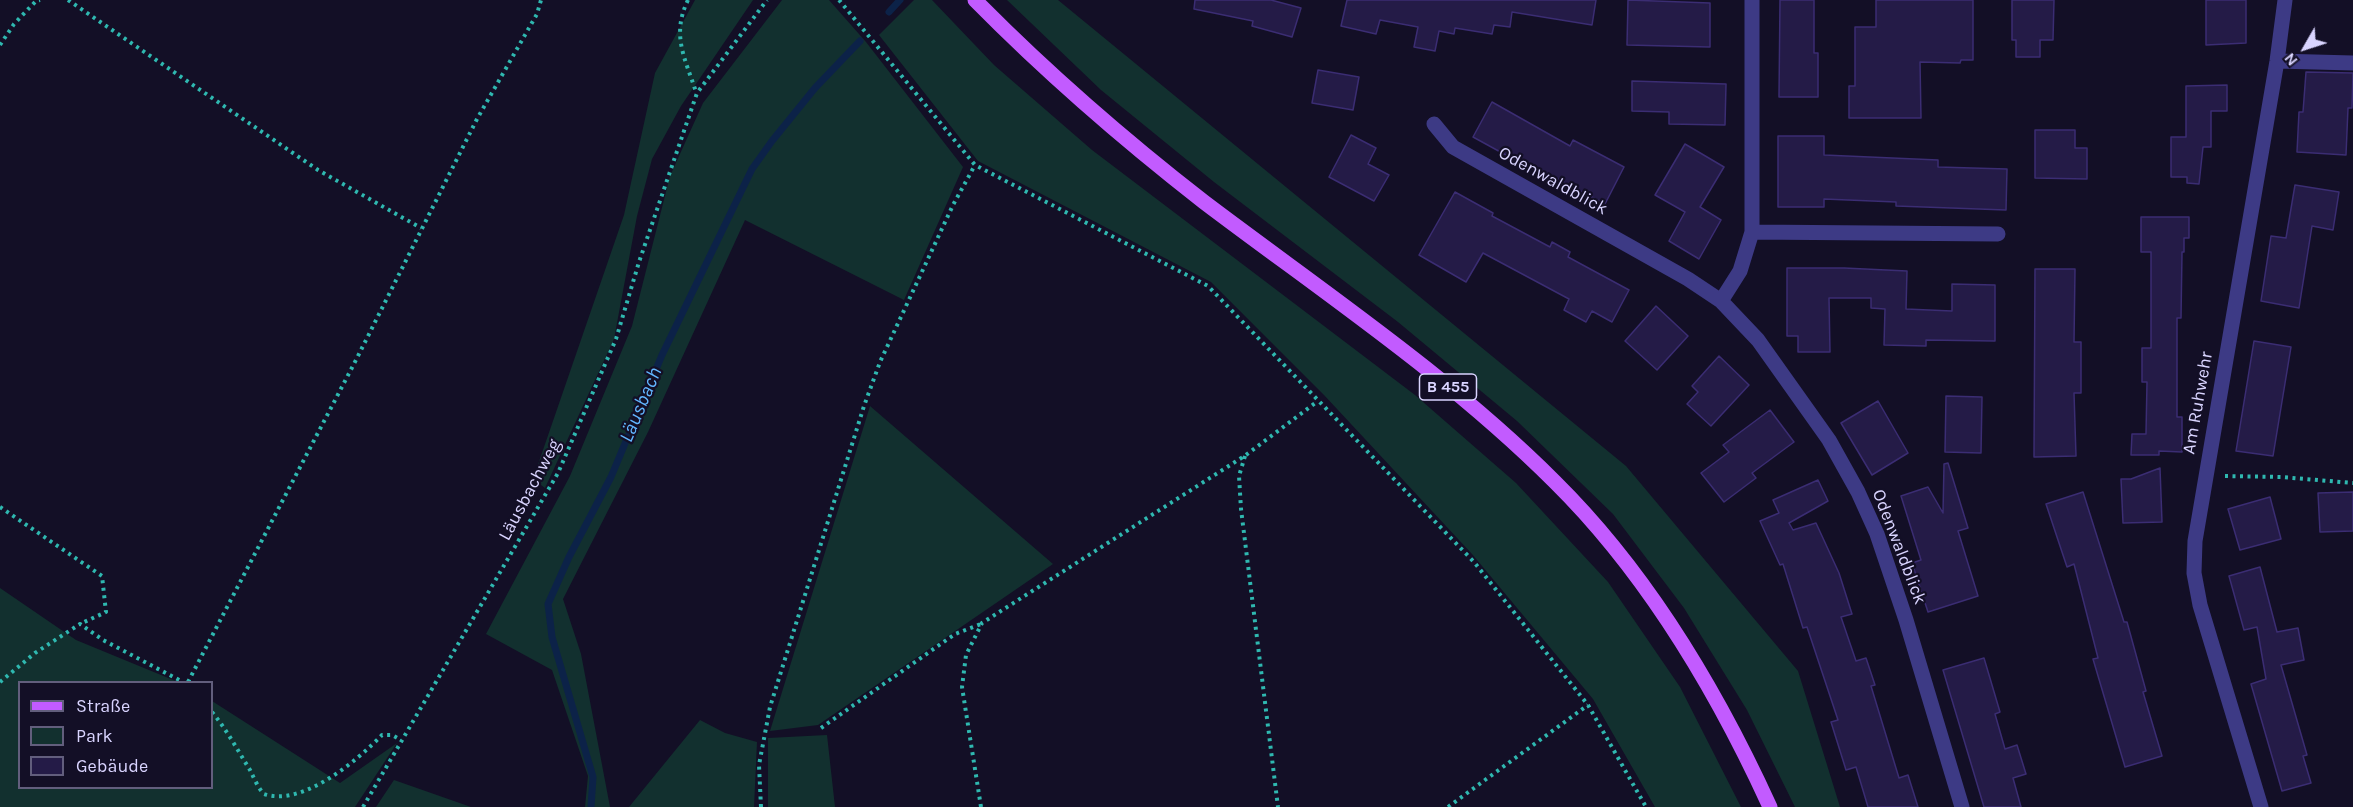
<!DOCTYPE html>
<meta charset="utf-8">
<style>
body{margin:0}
#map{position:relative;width:2353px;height:807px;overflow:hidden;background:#130f26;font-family:Karla,sans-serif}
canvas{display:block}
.legend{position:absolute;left:18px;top:681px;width:195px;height:108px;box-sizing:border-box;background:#130f26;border:2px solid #625e7d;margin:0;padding:8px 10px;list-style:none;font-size:18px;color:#d9d4ff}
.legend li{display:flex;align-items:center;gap:12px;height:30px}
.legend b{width:30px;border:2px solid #625e7d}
.north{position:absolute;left:2275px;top:18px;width:60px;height:60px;-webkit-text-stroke:4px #130f26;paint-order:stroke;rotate:231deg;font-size:16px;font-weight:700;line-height:24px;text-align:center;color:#d9d4ff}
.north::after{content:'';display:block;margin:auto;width:21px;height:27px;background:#d9d4ff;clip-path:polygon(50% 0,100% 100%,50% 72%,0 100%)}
</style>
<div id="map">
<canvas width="2353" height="807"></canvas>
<ul class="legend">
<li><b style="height:8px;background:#c25bff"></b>Straße</li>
<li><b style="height:16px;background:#12302f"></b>Park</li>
<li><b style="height:16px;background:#241b47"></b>Gebäude</li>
</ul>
<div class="north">N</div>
</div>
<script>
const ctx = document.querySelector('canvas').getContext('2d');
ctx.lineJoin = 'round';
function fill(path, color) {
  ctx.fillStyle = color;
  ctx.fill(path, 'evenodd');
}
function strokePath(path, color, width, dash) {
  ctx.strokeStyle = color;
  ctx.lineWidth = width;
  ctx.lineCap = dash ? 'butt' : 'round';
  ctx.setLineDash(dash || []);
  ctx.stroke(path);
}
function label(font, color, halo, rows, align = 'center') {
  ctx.font = font + ' Karla,sans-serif';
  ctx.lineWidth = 4.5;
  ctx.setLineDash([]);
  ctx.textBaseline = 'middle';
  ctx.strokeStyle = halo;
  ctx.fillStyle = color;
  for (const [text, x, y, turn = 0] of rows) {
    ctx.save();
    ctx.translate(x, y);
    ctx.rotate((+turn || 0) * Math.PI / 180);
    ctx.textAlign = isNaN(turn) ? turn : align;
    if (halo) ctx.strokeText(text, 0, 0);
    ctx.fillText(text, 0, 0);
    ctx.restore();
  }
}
const green = new Path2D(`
 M695,0H753L681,106L652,159L637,216L614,339L545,488L533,479L624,215L655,73Z
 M782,0H829L866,42L963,167L904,300L745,220L648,432L563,599L581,654L610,807H585L588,776L552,670L486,634L570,476L632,326L670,176L703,103Z
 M914,0H932L994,65L1092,150L1415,395L1516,483L1608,582L1680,687L1741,807H1655L1593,699L1472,554L1324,395L1211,282L978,161L879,35Z
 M1007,0H1058L1626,466L1798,671L1840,807H1795L1747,710L1684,608L1613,514L1517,421L1398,322L1214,182L1101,90Z
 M870,406L1053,564L818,725L770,731Z
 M0,588L76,640L178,682H20V788H212V701L340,783L397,743L355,807H0Z
 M700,720L725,733L757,742L754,807H629Z
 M827,735L835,807H768V738Z
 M394,780L471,807H376Z`);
const stream = new Path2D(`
 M889,12L900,0
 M591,807L593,777L552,637L548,604L569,557L611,477L662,355L752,169L772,141L815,88L860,41`);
const building = new Path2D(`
 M1195,0H1271L1301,8L1292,37L1252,26L1253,21L1194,9Z
 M1347,0H1596L1592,25L1512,12L1510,27L1494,25L1492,34L1455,28L1454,34L1439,31L1435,51L1414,47L1418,27L1380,20L1376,34L1341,26Z
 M1628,0L1710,3V47L1627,45Z
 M1780,0H1814V53H1818V97H1779Z
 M1876,0H1973V60H1961L1960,63L1920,62L1921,118H1849V86H1855V27H1876Z
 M2012,0H2054L2053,40H2040V57H2016V40H2012Z
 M2206,0H2246V43L2206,45Z
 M1318,70L1359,77L1353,110L1312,103Z
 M2306,72L2353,73L2352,108H2348L2346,155L2297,152L2299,112H2303Z
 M1632,81L1726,84L1725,125L1669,124V112L1632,111Z
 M2227,85V111H2211V147H2203L2199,184L2187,183V177H2171V137H2186V86Z
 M1492,102L1570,146L1573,140L1624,167L1605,204L1539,169L1537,172L1473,137Z
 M2035,130H2075V148H2087V179L2035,178Z
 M1351,135L1376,148L1368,164L1389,175L1374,201L1329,177Z
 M1778,136H1824V155L1938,160V167L2007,169L2006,210L1896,206V202L1824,199V207H1778Z
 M1685,144L1724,167L1700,207L1721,220L1699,259L1669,241L1685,212L1655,195Z
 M2295,185L2339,192L2333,230L2312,226L2299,308L2261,301L2271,236L2286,238Z
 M1455,192L1493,213L1492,216L1550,247L1552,242L1570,252L1568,257L1629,290L1612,322L1592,311L1586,322L1564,310L1569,299L1483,253L1466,282L1419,255Z
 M2141,217H2189V238H2184V252H2182L2181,318H2177V417H2182V452L2159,451V455H2131L2132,434H2146L2147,382H2142V348H2151V252H2141Z
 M1787,268H1844L1907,271L1906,309L1952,311V284L1995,285V341L1926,340V346L1884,345L1885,309L1871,308V298H1829L1830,352H1798V336H1787Z
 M2035,269H2075L2074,342H2081V393H2074L2076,456L2034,457Z
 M1656,306L1688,336L1657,370L1625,341Z
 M2254,341L2291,347L2273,456L2236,451Z
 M1719,356L1749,385L1711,426L1687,404L1698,392L1692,386Z
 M1946,396L1982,397L1981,453L1945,452Z
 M1878,401L1908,453L1872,475L1841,423Z
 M1770,410L1794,442L1752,473L1756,478L1724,502L1701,473L1729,452L1723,445Z
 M1948,463L1968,528L1958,531L1978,596L1928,612L1912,563L1921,560L1901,496L1928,487L1943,513L1944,464Z
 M2160,468L2162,522L2123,523L2121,479H2131Z
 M1818,480L1828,501L1789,523L1793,530L1816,523L1839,573L1852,614L1841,617L1856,661L1866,658L1875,685L1871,686L1899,778L1908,775L1918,807H1868L1856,767L1846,770L1831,722L1838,720L1807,627L1803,628L1783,564L1780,565L1760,521L1779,513L1773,500Z
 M2083,492L2124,622H2127L2146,691L2143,692L2162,756L2125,767L2093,659L2098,658L2074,564L2067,567L2046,504Z
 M2353,492V531L2320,532L2318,493Z
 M2270,497L2281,539L2240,550L2228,509Z
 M2260,567L2277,632L2298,628L2304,660L2281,665L2307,755L2303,756L2311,783L2282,791L2251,684L2266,679L2257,627L2244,630L2229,576Z
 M1984,658L2000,712L1995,714L2005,749L2017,745L2026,774L2013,778L2021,807H1984L1943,670Z`);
const path = new Path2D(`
 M68,0L318,170L421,228
 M688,0C671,35 685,58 696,92
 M839,0L975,165L1208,286L1474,562L1588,705L1646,807
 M0,45L14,24L36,1L40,0
 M1245,456L1239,476L1241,509L1278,807
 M2225,476L2282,477L2353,483
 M0,507L102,576L106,612L80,624
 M0,682L35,653L80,624L103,640L183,682
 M188,682L357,358L477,119L537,14L541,0
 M212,712C227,730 238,751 250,770C254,778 258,788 264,794C302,807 357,761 382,735H392L401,740
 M821,728L955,634L981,624
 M363,807L558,473L616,339L639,262L697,93L767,0
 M761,807L759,765L770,707L864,406L880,362L953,205L975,165
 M981,807L962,687L966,655L982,623L1246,455L1318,401
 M1448,807L1588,705`);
const minor = new Path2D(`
 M2277,61L2353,63
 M1434,124L1453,147L1688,279L1721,301L1758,340L1829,440L1858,492L1877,534L1906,620L1962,807
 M1752,232L1998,234
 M1721,301L1740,271L1752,232V0
 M2261,807L2200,605L2194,573L2195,541L2277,61L2285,0`);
const major = new Path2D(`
 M975,0C1047,73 1123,139 1204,202C1323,292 1449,376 1555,482C1648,574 1716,689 1770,807`);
const shields = [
 [1448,387,57]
];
const shieldNames = [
 ["B 455",1448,387]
];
const streetNames = [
 ["Odenwaldblick",1553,181,29],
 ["Am Ruhwehr",2198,403,-80],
 ["Läusbachweg",530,490,-62],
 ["Odenwaldblick",1899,547,69]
];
const waterNames = [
 ["Läusbach",641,405,-67]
];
fill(green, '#12302f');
strokePath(stream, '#0c2248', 7);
fill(building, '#241b47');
strokePath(building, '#3b2d73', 1.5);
strokePath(path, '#2fb8b0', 4, [3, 4.5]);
strokePath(minor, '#3d3a85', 15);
strokePath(major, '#c25bff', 15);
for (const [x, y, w] of shields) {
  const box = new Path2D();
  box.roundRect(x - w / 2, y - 13, w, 26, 4.5);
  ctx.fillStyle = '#130f26';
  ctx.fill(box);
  strokePath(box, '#d9d4ff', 1.5);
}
label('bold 16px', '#d9d4ff', null, shieldNames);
label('18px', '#d9d4ff', '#130f26', streetNames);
label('italic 20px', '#62b6ff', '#130f26', waterNames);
</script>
